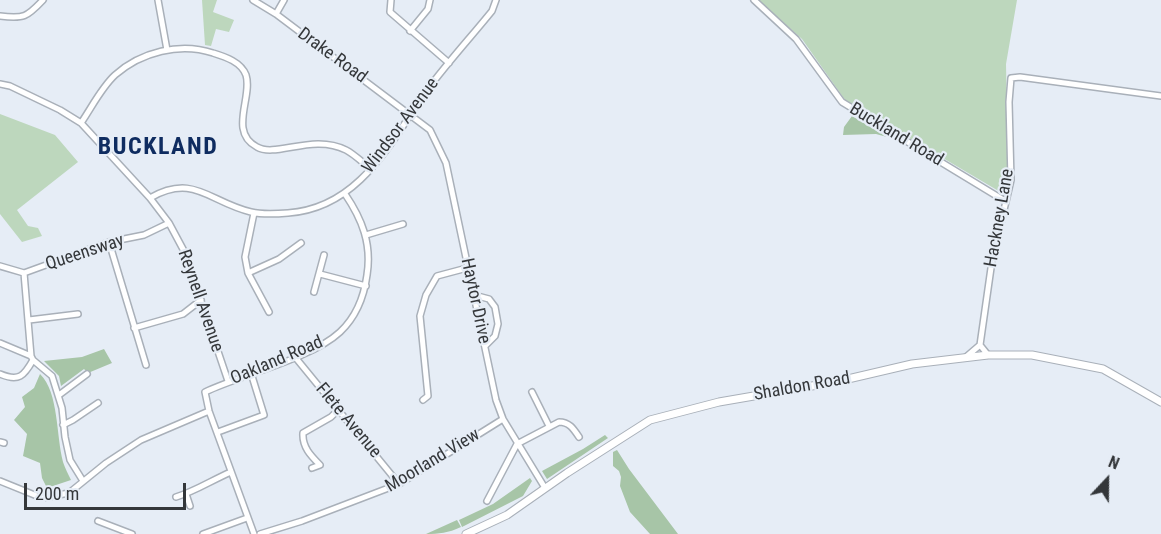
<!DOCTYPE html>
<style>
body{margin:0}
#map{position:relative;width:1161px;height:534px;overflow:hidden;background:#e6edf6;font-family:"Roboto Condensed",sans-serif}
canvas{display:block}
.north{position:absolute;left:1077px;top:450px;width:60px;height:60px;-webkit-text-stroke:4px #e6edf6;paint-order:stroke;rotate:22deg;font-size:16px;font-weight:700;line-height:24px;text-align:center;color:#34373a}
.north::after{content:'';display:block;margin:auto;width:21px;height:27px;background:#34373a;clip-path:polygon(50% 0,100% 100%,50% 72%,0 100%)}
.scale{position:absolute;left:24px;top:483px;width:162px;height:27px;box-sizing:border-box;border:3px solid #34373a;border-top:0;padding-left:8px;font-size:18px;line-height:21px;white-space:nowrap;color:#34373a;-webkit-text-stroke:4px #e6edf6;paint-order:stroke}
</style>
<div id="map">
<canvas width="1161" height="534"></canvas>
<div class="north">N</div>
<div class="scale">200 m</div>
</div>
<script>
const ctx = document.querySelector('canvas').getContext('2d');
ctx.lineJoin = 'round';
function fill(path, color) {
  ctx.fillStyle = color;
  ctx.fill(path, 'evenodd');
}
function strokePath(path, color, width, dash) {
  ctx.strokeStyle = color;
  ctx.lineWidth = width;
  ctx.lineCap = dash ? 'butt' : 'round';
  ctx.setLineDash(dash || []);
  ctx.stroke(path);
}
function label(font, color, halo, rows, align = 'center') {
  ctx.font = font + ' "Roboto Condensed",sans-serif';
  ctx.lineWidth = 4.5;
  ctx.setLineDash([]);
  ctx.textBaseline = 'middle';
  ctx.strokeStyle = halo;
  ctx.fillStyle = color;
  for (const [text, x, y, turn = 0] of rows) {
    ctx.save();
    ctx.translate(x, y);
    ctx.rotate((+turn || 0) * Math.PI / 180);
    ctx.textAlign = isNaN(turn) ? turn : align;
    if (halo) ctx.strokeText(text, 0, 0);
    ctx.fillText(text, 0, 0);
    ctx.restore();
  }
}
const green = new Path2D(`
 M202,0H217L213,12L234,20L229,32L216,29L211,46L205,45Z
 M758,0H1017L1006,64L1008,176L1002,193L845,100L802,39Z
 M0,114L55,135L78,162L17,210L28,226L38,228L42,236L22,242L0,214Z`);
const forest = new Path2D(`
 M852,116L887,137L876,134L843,135L844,127Z
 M104,349L112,363L88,373L84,369L61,386L59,376L44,361L82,357Z
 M40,374C59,392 56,437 63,462C65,468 68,474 71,480L47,488L42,478L40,463L23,456L27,434L14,420L25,407L22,397L34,388Z
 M605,435L608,438L547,479L542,471L583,449Z
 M617,450L629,469L678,534H650L630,512L620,486L621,477L619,471L613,466V452Z
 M530,478L532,481L523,496L462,527L459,520L493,504Z
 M457,520L461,527C448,533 439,534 426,534Z`);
const minor = new Path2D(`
 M158,0L167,50
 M253,0L276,14L430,130L446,163L496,400L503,419L545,488
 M391,0L390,12L449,63
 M754,0L796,39L842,102L1005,201
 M276,14L284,0
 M0,16C24,19 27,17 43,0
 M410,31L428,9L430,0
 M0,84L10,86L60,110L81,123L150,198L169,223L184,251L228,381
 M81,123C92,107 101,88 115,75C141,52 180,42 213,53C226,57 241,62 246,75C253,97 228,132 257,147C276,158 313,133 346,150C354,154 363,163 371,169
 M150,198C194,173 209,202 251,212C263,215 276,214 288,213C360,208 391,141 428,89C448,62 471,37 492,11L496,0
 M254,213L245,257L248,273L269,312
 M366,235L403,224
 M109,242L146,365
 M0,266L24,273L109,242L144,235L169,223
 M24,273L31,356L33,360
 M248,273L279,259L301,243
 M320,274L366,286
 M314,292L324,255
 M474,295L489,299L495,307L498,324L495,336L485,346
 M29,320L78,314
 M134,328L183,314L201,300
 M0,343L31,356
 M988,355L980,345L992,261L1011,180L1009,102L1011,78L1020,77L1161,96
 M295,357L399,484
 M966,357L980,345
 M33,360L52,376L62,408L65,437L70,460L83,481
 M0,374C19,382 24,376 33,360
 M532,392L549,426
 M59,395L87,374
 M423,400L428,396L420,316L426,295L437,276L467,268
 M63,425L73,420L98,403
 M218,432L264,415L251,373
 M0,442L4,443
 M312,468L320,465C311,456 302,447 303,433L331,417L338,410
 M0,481L42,498L69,493L106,463L141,440L209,411
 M186,494L190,506
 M176,497C196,491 212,480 231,472
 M487,501L517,444L559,422C569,422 573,428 579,437
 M98,521L132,534
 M203,534L247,518
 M254,534L209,411L205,392C243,374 311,359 340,332C356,317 364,297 367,275C372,244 362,219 345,194
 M260,534L302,521L399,484L503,419`);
const tertiary = new Path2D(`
 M466,534L507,515L567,473L650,420L719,402L835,382L912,364L988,355H1032L1103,369L1161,402`);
const streetNames = [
 ["Drake Road",332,56,36],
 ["Windsor Avenue",401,126,-53],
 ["Buckland Road",896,135,31],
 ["Hackney Lane",1000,218,-80],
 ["Queensway",85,253,-18],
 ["Reynell Avenue",200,301,71],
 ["Haytor Drive",475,301,78],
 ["Oakland Road",277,361,-23],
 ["Shaldon Road",802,387,-10],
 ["Flete Avenue",348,421,50],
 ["Moorland View",433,461,-31]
];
const districtNames = [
 ["BUCKLAND",158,148]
];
fill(green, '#bdd7bd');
fill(forest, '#a7c5a7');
strokePath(minor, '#a9b0b9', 8);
strokePath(tertiary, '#a9b0b9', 9);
strokePath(minor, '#fff', 5);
strokePath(tertiary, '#fff', 7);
label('18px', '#34373a', '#e6edf6', streetNames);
ctx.letterSpacing = '1.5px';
label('bold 24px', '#0f2c60', '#e6edf6', districtNames);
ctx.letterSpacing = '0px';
</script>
